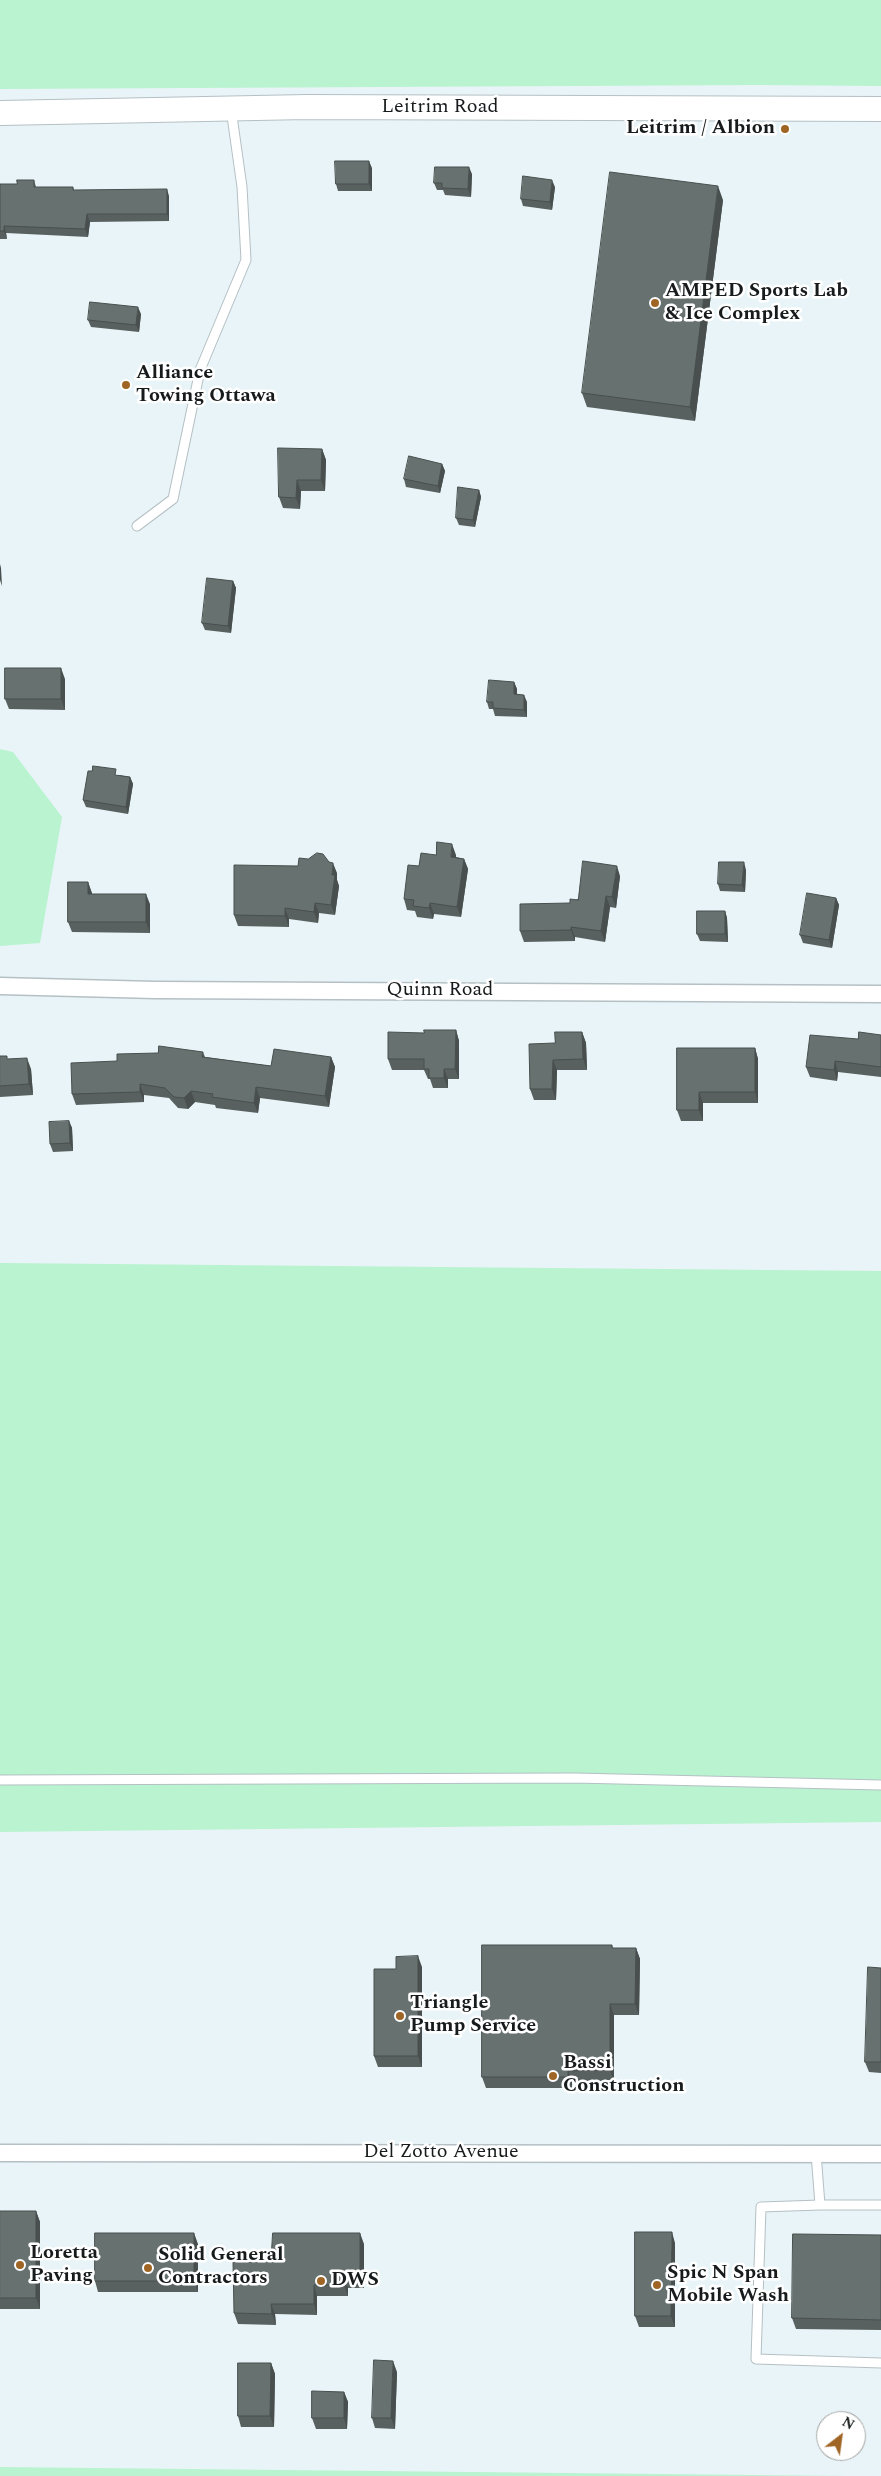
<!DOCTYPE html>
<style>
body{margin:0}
#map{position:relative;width:881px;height:2476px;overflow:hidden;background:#e8f4f7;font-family:Spectral,serif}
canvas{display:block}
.north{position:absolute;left:816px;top:2411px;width:50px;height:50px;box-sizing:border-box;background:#fff;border:1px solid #a2a4a4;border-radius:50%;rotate:30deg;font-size:14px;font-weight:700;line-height:20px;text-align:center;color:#171b1c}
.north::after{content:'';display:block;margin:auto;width:18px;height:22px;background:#9f6525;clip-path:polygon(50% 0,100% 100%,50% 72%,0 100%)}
</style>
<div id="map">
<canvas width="881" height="2476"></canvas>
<div class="north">N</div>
</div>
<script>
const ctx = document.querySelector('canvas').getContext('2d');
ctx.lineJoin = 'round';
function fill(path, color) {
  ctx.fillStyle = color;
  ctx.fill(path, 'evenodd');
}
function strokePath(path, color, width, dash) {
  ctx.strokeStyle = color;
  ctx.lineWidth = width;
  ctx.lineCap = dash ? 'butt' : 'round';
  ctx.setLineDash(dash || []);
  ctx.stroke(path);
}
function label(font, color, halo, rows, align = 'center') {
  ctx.font = font + ' Spectral,serif';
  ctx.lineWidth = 5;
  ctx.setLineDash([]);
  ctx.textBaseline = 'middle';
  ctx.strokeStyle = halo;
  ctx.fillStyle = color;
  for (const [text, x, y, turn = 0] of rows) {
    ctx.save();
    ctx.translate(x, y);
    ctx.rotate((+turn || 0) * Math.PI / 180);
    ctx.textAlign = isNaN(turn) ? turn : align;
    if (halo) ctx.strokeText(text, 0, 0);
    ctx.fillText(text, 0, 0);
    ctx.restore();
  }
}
const green = new Path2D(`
 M0,0H881V86L759,85L0,89Z
 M0,749L13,752L62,817L40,943L0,946Z
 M0,1263L881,1271V1822L0,1832Z
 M0,2467L847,2476H0Z`);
const service = new Path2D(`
 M137,526L173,499L200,370L246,260L242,187L231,109
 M0,1780L574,1778L881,1785
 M816,2153L820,2205L761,2207L756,2359L881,2363
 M820,2205H881`);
const minor = new Path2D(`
 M0,986L155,990L881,994
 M0,2153L881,2154`);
const secondary = new Path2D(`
 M0,113L307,107L881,109`);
const wall = new Path2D(`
 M372,168V191H338L336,184Z
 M472,174L471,197L445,195L443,190H437L434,183Z
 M34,180L36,187H73L74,190L169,196V221L90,222L88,237L6,233L7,239H0V184H17Z
 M555,187L552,210L523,206L521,199Z
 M723,200L695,421L587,407L582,393Z
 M141,314L139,332L91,327L88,320Z
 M322,449L326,460L325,491H301L300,509L283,508L279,497Z
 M442,464L445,471L440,493L406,487L404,479Z
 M479,490L481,497L475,527L459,525L456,518Z
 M233,581L236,588L231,633L205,630L202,623Z
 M65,679V710L9,709L5,699Z
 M514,682L517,689V694L527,702V717L495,716L493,709H489L487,702Z
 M119,775L130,777L133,784L128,814L86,807L83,800Z
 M436,855H456V857L464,859L468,869L461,917L434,914L433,919L417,917L415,911L407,910L404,899L419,866Z
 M746,870L745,892L720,891L718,884Z
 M337,873V880L339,886L335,915L319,913L318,923L289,919V927L238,926L234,915Z
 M620,876L616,908L610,907L605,942L575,937V941L524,942L520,931L570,903Z
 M88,882L92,894L150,904V933L72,932L68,922Z
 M836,898L839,905L832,948L803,943L800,935Z
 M725,911L727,918L728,942L700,941L697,934Z
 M456,1030L459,1041V1079H448V1088H433L430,1079H428L424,1070H392L388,1059L424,1033Z
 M582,1032L586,1043L587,1070H557L556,1100H534L530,1089L555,1043Z
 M881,1035V1077L838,1072L837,1081L810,1077L806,1067L858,1039Z
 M755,1048L758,1059V1103H703V1121H681L677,1110Z
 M203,1052L205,1057L271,1066L331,1057L335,1067L329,1107L260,1098L258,1113L216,1108L215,1105L195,1102L188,1109L178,1108L169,1098L144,1095V1102L76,1105L72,1094L117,1061Z
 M0,1056L31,1069L33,1095L0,1097Z
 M69,1121L72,1128L73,1151L53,1152L50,1144Z
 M612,1945L613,1948H636L640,1959L639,2015H614V2081H572V2088H486L482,2077Z
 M422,1967V2067H378L374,2056L396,1969Z
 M881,1968V2073L869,2072L865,2062Z
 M0,2211H36L40,2222V2309H0Z
 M881,2235V2330L796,2329L792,2318Z
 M675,2243V2327H639L635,2316Z
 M198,2244V2292H98L95,2281Z
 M364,2244V2288H348V2296H317V2315L275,2314L276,2325L238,2324L234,2313L256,2262L271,2254Z
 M271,2363L275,2374L274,2427H241L238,2416Z
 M397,2372L395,2429L375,2428L372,2418Z
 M344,2392L348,2402L347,2429H316L312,2418Z`);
const shadedWall = new Path2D(`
 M369,161L372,168V191L369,184Z
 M469,167L472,174L471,197L468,189Z
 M552,180L555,187L552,210L550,202Z
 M718,186L723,200L695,421L690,407Z
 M167,189L169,196V221L167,214Z
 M87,214L90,222L88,237L85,229Z
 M4,226L6,233L7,239L4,231Z
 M138,307L141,314L139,332L136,325Z
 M322,449L326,460L325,491L321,480Z
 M442,464L445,471L440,493L438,486Z
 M297,480L301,491L300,509L296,498Z
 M479,490L481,497L475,527L473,520Z
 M0,564L1,568L2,586L0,580Z
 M233,581L236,588L231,633L228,626Z
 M61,668L65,679V710L61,699Z
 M514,682L517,689L516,702L514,694Z
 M524,695L527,702V717L524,710Z
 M130,777L133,784L128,814L126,807Z
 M452,844L456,855L455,867L451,857Z
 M464,859L468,869L461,917L457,907Z
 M744,862L746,870L745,892L742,885Z
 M333,863L337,873V880L339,886L335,915L331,905L332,875Z
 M617,866L620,876L616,908L612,897Z
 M88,882L92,893V904L88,894Z
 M146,894L150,904V933L146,922Z
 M606,896L610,907L605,942L601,931Z
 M836,898L839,905L832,948L829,940Z
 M315,903L319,913L318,923L314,912Z
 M430,903L434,914L433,919L429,908Z
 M285,908L289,919V927L285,916Z
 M725,911L727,918L728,942L725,934Z
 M571,927L575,937V941L571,930Z
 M456,1030L459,1041V1079L455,1069Z
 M582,1032L586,1043L587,1070L583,1059Z
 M755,1048L758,1059V1103L755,1092Z
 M331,1057L335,1067L329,1107L325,1096Z
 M27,1058L31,1069L33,1095L29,1084Z
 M553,1060L557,1070L556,1100L552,1089Z
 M835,1061L838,1072L837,1081L834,1070Z
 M444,1069L448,1079V1088L444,1078Z
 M140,1084L144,1095V1102L140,1092Z
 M256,1087L260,1098L258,1113L254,1103Z
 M191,1091L195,1102L188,1109L184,1098Z
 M699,1092L703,1103V1121L699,1110Z
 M69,1121L72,1128L73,1151L70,1143Z
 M636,1948L640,1959L639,2015L635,2004Z
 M418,1956L422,1967V2067L418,2056Z
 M610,2004L614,2015V2081L610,2070Z
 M568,2071L572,2081V2088L568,2077Z
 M36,2211L40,2222V2309L36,2298Z
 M672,2232L675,2243V2327L671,2316Z
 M194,2233L198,2244V2292L194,2281Z
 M360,2233L364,2244V2288L360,2278Z
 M344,2278L348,2288V2296L344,2285Z
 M314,2285L317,2296V2315L314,2304Z
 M271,2304L275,2314L276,2325L272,2314Z
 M393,2361L397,2372L395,2429L391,2418Z
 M271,2363L275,2374L274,2427L270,2416Z
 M344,2392L348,2402L347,2429L344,2418Z`);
const building = new Path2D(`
 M335,161H369V184H336Z
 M435,167H469L468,189L442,188V183H434Z
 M610,172L718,186L690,407L582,393Z
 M523,176L552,180L550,202L521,199Z
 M17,180H34V187H73V190L167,189V214H87L85,229L4,226V231H0V184H17Z
 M90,302L138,307L136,325L88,320Z
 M278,448L322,449L321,480H297L296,498L279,497Z
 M409,456L442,464L438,486L404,479Z
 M458,487L479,490L473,520L456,518Z
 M207,578L233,581L228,626L202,623Z
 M5,668H61V699H5Z
 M489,680L514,682V694L524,695V710L493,708V702H487Z
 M93,766L116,769L115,775L130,777L126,807L83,800L88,771H92Z
 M437,842L452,844L451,857L464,859L457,907L430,903L429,908L413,906L414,900L404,899L408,865L419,866L421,853L436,855Z
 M317,853L323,854L329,862L333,863L332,875H335L331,905L315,903L314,912L285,908V916L234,915V865L298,866L299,858L308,859Z
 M583,861L617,866L612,897L606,896L601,931L571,927V930L520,931V904L570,903V899L578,900Z
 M719,862H744L742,885L718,884Z
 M68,882H88V894H146V922H68Z
 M807,893L836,898L829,940L800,935Z
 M697,911H725V934H697Z
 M424,1030H456L455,1069H444V1078H429V1069H424V1059H388V1032L424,1033Z
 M555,1032H582L583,1059L553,1060L552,1089H530L529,1044L555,1043Z
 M859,1032L881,1035V1067L835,1061L834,1070L806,1067L810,1035L858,1039Z
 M159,1046L203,1052L202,1057L271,1066L274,1049L331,1057L325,1096L256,1087L254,1103L212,1097L213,1094L191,1091L184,1098L174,1097L165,1088L140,1084V1092L72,1094L71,1063L117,1061V1054L158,1053Z
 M677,1048H755V1092H699V1110H677Z
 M0,1056H7V1059L27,1058L29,1084L0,1086Z
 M69,1121L70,1143L50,1144L49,1122Z
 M482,1945H612V1948H636L635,2004H610V2070L568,2071V2077H482Z
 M418,1956V2056H374V1969H396V1957Z
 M868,1967L881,1968V2062H865Z
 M0,2211H36V2298H0Z
 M635,2232H672L671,2316H635Z
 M95,2233H194V2281H95Z
 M273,2233H360V2278H344V2285H314V2304H271L272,2314L234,2313L233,2262H256V2254H271Z
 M793,2234L881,2235V2320L792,2318Z
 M374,2360L393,2361L391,2418H372Z
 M238,2363H271L270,2416H238Z
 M312,2391L344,2392V2418H312Z`);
const markers = [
 [785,129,5,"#9f6525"],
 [655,303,5,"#9f6525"],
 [126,385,5,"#9f6525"],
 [400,2016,5,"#9f6525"],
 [553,2076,5,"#9f6525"],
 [20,2265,5,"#9f6525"],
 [148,2268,5,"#9f6525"],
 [321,2281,5,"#9f6525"],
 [657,2285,5,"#9f6525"]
];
const streetNames = [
 ["Leitrim Road",440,108],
 ["Quinn Road",440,991],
 ["Del Zotto Avenue",441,2153]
];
const poiNames = [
 ["Leitrim / Albion",775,129,"right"],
 ["AMPED Sports Lab",665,292],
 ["& Ice Complex",665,315],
 ["Alliance",136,374],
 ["Towing Ottawa",136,397],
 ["Triangle",410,2004],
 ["Pump Service",410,2027],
 ["Bassi",563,2064],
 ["Construction",563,2087],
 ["Loretta",30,2254],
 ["Paving",30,2277],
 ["Solid General",158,2256],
 ["Contractors",158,2279],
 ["Spic N Span",667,2274],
 ["Mobile Wash",667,2297],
 ["DWS",331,2281]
];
fill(green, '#b9f3cf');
strokePath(service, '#b5c0c4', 11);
strokePath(minor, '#b5c0c4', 19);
strokePath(secondary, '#b5c0c4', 26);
strokePath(service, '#fff', 9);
strokePath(minor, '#fff', 16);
strokePath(secondary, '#fff', 24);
fill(wall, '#596160');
fill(shadedWall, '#484f4e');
fill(building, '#677170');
strokePath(building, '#484f4e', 1);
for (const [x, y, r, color] of markers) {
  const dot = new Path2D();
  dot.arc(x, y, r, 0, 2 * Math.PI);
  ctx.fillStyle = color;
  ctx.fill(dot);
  strokePath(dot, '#fff', 2);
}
label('20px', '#171b1c', '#fff', streetNames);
label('bold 20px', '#171b1c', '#fff', poiNames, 'left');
</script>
